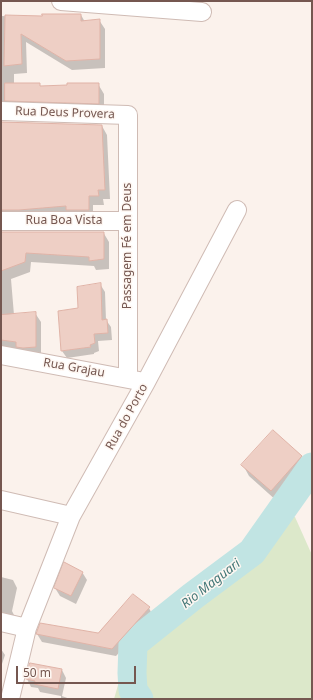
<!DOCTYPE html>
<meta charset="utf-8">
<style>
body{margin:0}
#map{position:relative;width:313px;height:700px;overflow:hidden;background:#fbf2ec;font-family:"Noto Sans",sans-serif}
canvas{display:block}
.frame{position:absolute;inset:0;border:2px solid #755750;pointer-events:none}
.scale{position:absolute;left:16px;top:666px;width:120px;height:18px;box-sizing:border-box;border:2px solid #755750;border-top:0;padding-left:5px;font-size:12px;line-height:14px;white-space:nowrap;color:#755750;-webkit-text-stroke:3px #fef7f2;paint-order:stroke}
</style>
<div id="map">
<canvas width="313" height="700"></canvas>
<div class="frame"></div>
<div class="scale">50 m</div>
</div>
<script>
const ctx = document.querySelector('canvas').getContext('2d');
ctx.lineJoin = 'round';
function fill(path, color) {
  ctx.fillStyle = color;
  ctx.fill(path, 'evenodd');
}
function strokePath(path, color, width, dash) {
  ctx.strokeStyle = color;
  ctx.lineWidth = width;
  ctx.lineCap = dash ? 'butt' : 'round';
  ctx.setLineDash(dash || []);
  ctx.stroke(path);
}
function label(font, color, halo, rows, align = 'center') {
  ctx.font = font + ' "Noto Sans",sans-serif';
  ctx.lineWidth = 3;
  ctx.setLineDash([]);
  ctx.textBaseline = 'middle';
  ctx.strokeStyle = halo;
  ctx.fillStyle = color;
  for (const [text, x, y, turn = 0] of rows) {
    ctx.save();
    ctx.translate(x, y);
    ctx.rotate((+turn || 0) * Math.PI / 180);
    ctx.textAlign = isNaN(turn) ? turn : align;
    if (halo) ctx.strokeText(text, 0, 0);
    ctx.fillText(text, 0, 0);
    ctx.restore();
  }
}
const green = new Path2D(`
 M271,516L295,517L312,555V699H114L118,685L141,645L187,596Z`);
const shadow = new Path2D(`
 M81,15L85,22L99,20L105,29V68L72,70L26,42L27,73L14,74V84H39L41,87L98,84L104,94V113L1,112V16L43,17Z
 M1,122L102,126L107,135L110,199H103L104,205H93V220L1,222Z
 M1,232H103L109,242V269L96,270L94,266L31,262L30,272L11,279L14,315L35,313L41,322V356L1,348Z
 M100,284L105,292L106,320L111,327L112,340L98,341L99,351L94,353V354L67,358L62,351L79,309Z
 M273,431L301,457L308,468L278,502L249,476L243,465Z
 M82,572L87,580L76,604L60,596L55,588Z
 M1,577L13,580L17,588L12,611L14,615L13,621H1Z
 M149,608L153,616L116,656L42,642L37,634H98Z
 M1,649L5,655L1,667Z
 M62,670L66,678L62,696L70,699H61V696L40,692L38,688L31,687L27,679Z`);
const river = new Path2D(`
 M139,699L133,690L132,673L133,644L193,596L252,552L312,467`);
const building = new Path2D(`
 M42,14H81V21L100,19V59L66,61L21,34L22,64L4,66L5,15L42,16Z
 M5,83H40V86L67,85V83H99V104L5,101Z
 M1,122L102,125L105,190H98L99,196H89V210H66V206L19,210H1Z
 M1,232H104V259L89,261V257L26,253L25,262L1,271Z
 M101,283L102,320L107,319L108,333L94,334L95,343L90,345L91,347L61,351L58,311L78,308L77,287Z
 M36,312V347L23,348L16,347V342L1,340V315Z
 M273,430L302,456L271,491L241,465Z
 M64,562L83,572L71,596L54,588Z
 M133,594L150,607L112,649L36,634L40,623L98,633Z
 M30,663L62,669L58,689L34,684L35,681L26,679Z`);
const minor = new Path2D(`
 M61,1L202,12
 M1,111L128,115V378
 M1,221H128
 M1,355L139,381
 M1,500L71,516
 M1,622L27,628
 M10,699L27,628L71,516L146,382L237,210`);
const streetNames = [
 ["Rua Deus Provera",65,113,2],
 ["Rua Boa Vista",64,221],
 ["Passagem Fé em Deus",128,246,-90],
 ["Rua Grajau",74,368,10],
 ["Rua do Porto",127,417,-61]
];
const waterNames = [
 ["Rio Maguari",211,584,-38]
];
fill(green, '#dce8ca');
fill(shadow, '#0003');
strokePath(river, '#c1e4e3', 29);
fill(building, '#eecfc5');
strokePath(building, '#e0b3a7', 1);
strokePath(minor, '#cfbbb4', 20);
strokePath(minor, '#fff', 18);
label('12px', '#755750', '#fef7f2', streetNames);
label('italic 13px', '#447878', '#fef7f2', waterNames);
</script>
